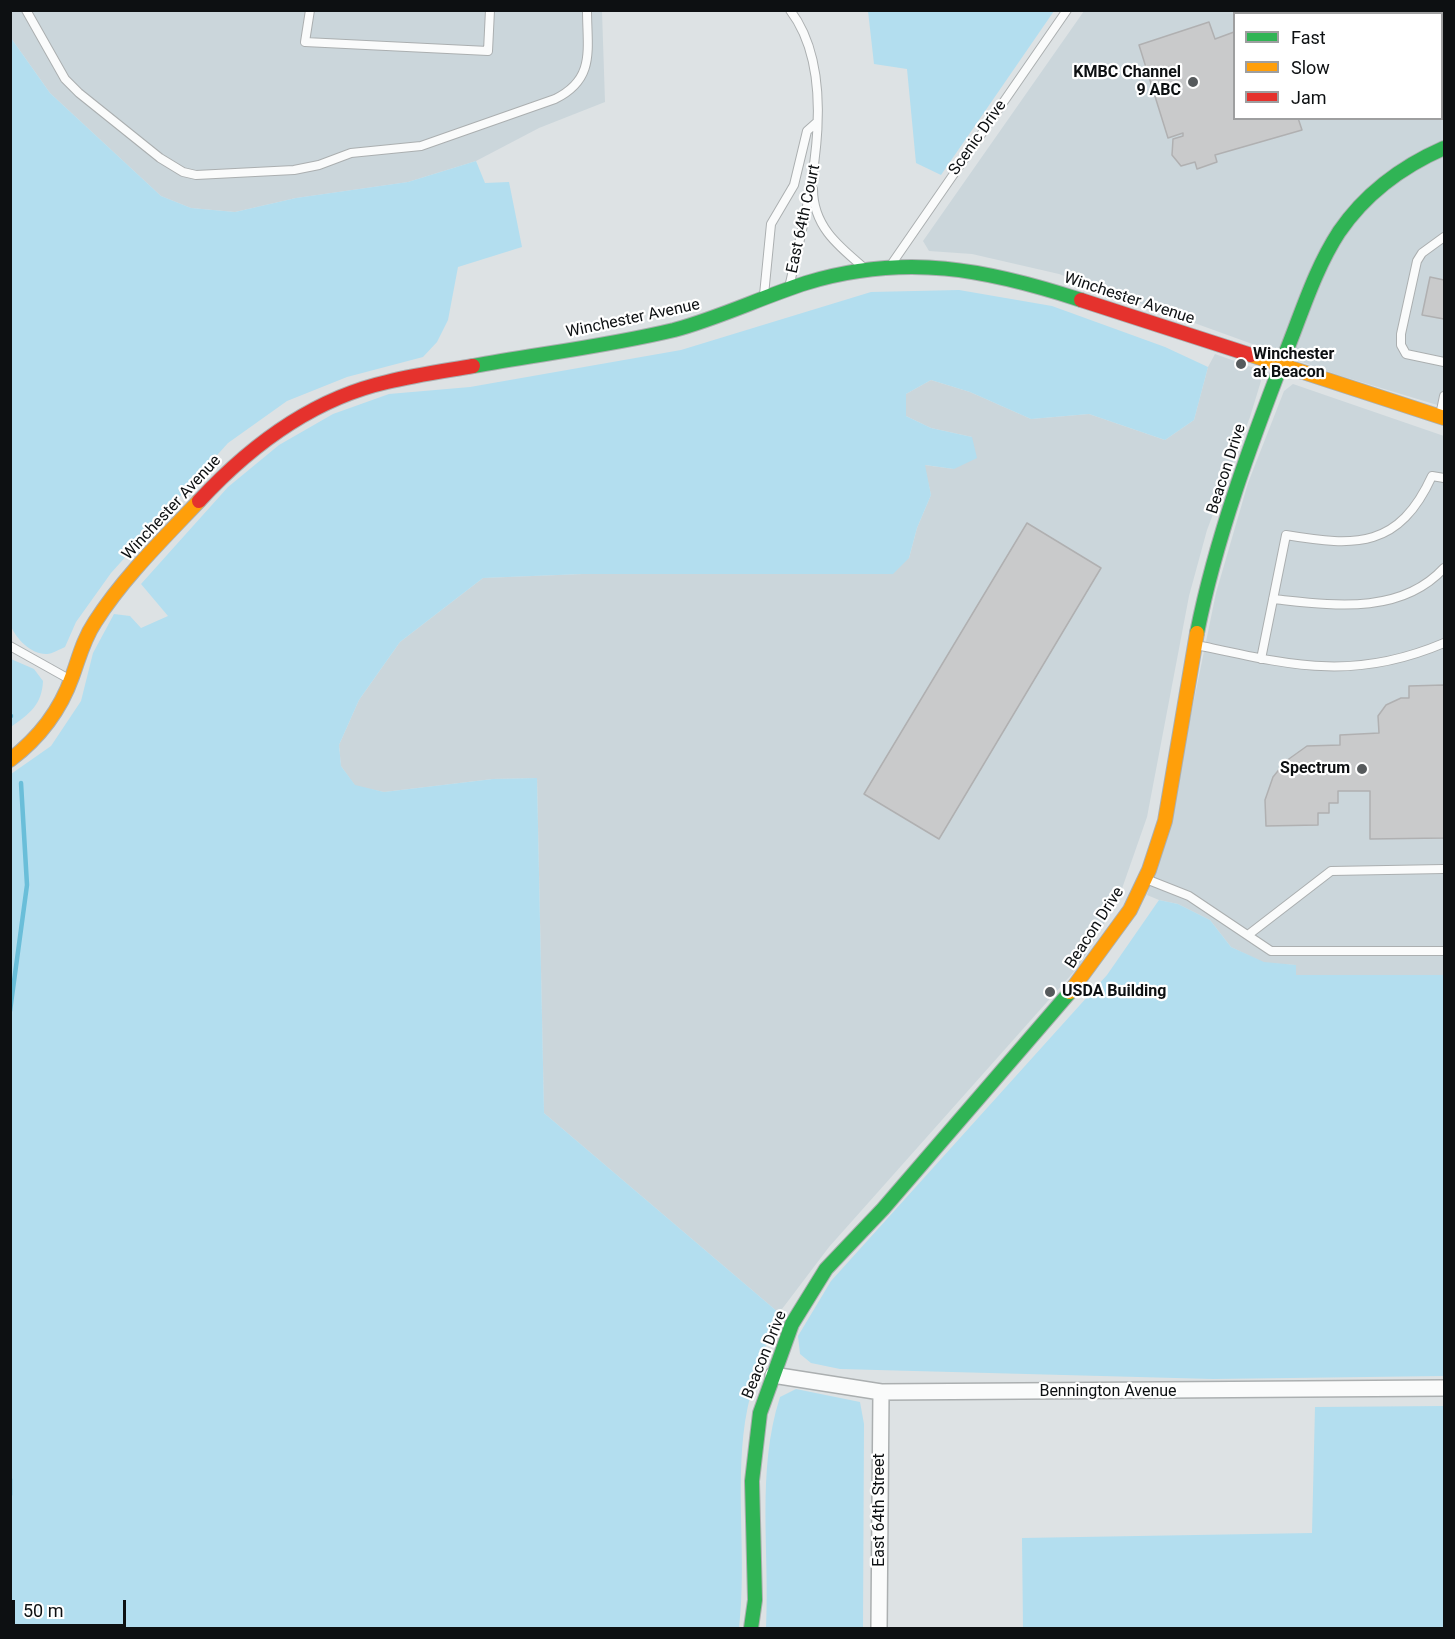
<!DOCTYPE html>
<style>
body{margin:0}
#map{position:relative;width:1455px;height:1639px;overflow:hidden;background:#dde2e4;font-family:Roboto,sans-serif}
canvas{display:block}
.frame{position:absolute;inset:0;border:12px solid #0d1012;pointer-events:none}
.legend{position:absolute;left:1233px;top:12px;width:210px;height:108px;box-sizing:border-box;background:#fff;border:2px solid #9e9fa0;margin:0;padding:8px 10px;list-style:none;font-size:18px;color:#0d1012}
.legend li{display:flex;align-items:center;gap:12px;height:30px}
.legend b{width:30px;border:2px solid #9e9fa0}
.scale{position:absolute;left:12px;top:1600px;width:114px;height:27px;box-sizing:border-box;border:3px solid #0d1012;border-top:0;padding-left:8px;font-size:18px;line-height:21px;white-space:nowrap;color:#0d1012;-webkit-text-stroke:4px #fff;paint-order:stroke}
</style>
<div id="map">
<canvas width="1455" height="1639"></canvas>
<div class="frame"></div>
<ul class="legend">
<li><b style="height:8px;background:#30b455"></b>Fast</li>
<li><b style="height:8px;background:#ff9f0a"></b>Slow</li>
<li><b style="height:8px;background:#e5322d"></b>Jam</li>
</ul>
<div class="scale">50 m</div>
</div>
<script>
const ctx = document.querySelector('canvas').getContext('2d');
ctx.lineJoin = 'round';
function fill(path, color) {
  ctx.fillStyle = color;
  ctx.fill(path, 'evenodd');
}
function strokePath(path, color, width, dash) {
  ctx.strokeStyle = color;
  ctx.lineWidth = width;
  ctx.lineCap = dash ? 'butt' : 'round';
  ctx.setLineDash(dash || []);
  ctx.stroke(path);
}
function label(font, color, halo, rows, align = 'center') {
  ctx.font = font + ' Roboto,sans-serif';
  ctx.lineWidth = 4.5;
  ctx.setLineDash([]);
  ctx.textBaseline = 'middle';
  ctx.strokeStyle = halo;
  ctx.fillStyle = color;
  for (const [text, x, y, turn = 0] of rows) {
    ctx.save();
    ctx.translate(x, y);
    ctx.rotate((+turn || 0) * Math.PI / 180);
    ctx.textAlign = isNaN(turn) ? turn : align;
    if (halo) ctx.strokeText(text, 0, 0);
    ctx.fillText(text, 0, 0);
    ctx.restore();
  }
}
const built = new Path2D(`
 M10,11H602L605,102L539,128L476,161L408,182L296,198L235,212L191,208L161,196L50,93L11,38Z
 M1084,11H1444V407L1338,375L1059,274L972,254L929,251L923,241ZM1234,14H1442V118H1234Z
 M1215,354L1257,369L1261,381L1250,417L1207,530L1189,596L1147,817L1118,900L1079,966L829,1247L779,1313L544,1113L537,778L493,779L384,792L355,786L341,766L339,745L359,700L400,642L483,578L582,574L778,573L909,558L917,528L931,495L924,465L954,469L972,437L931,428L906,416V394L931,380L970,392L1031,419L1089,414L1165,440L1194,420L1208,367Z
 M1293,384L1444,436V975H1296V965L1264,963L1231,947L1210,920L1178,904L1159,900L1147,895L1166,836L1216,593L1248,483L1284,391Z`);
const green = new Path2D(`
 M868,11V10L1054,11L941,175L916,163L907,69L874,64Z
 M11,38L50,93L161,196L191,208L235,212L296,198L408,182L476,161L485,183L509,182L522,247L458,267L448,320L437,342L423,357L347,377L287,401L228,443L111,573L76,622L65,647C60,649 52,654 47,654C32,655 16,639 11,626Z
 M959,290L1052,306L1165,347L1208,367L1194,420L1165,440L1089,414L1031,419L970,392L931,380L906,394V416L931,428L972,437L977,458L954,469L925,465L931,495L917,528L909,558L893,574H582L483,578L400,642L359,700L339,745L341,766L355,785L384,792L493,779L537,778L544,1113L779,1313C764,1347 751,1385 745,1422C735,1490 747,1560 739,1628H11V774L51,746L81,701L93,653L114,614L130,616L141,628L168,616L141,584L228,487L279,445L333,414L389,394L470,387L681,350L871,292Z
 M11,659L34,669L43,681C42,705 29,714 11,727Z
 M1159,900L1178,904L1210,920L1231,947L1264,962L1296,965V975H1444V1376L1213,1379L840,1369L811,1363L800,1354L798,1336L831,1281L1107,975Z
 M796,1389L860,1402L864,1424L863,1628H766C770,1551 756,1472 780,1397Z
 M1444,1406V1628H1023L1022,1538L1312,1533L1315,1407Z`);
const stream = new Path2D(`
 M10,716H11
 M10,1011L27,885L21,783
 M10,1479V1495`);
const building = new Path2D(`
 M1209,22L1215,39L1234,32V118H1298L1302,130L1215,155L1217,162L1197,169L1195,162L1181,166L1172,155L1173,139L1183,136V133L1168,138L1139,45Z
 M1430,277L1444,280V319L1422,315Z
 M1027,523L1101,568L939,839L864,794Z
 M1444,685V838L1370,839V791H1338V803H1329V813H1318V825L1266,826L1265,800L1273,777L1286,761L1307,746L1340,745V735L1379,733L1378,716L1386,705L1401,698H1409V686Z`);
const lane = new Path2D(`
 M26,10L65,79L79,93L160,158L183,172L196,175L294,170L319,165L351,153L421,146L555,99C596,79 587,49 587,10
 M310,10L305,42L488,51L490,10
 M1332,10V14
 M1442,32H1444
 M1442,90L1444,89
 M813,189C813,225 837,245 862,266
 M1444,237L1422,253L1417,261L1401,334V345L1406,354L1444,362
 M893,262L1067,10
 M789,288C806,209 844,81 790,10
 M764,295L771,224L794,185L807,131L816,123
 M1440,415L1444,396
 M1273,599C1331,605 1400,616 1444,568
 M1197,645C1290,665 1352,682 1444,643
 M10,646L69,679
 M1261,659L1286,535C1357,547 1399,548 1432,476L1444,478
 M1146,879L1189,896L1271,951H1444
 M1248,935L1331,871L1444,869`);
const street = new Path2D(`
 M773,1375L881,1392L1444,1388
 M879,1628L881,1392`);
const fast = new Path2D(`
 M473,366C539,354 608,346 674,330C719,318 762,297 806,283C905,253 986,269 1081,300
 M1197,633C1216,537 1251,443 1286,352C1302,312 1315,269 1339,232C1365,194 1403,166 1444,148
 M751,1628L755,1600L752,1481L760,1413L792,1324L826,1269L883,1209L1070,992`);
const slow = new Path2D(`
 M1251,355L1444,418
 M10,760C39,738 60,711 72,677C79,658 83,640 95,622C123,578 163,539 199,501
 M1070,992L1130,910L1149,870L1165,821L1197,633`);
const jam = new Path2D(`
 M1081,300L1251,355
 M199,501C250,446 312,399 387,382C415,375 444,371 473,366`);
const markers = [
 [1193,82,6,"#565a5c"],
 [1241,364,6,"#565a5c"],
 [1362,769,6,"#565a5c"],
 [1050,992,6,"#565a5c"]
];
const poiNames = [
 ["KMBC Channel",1181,73],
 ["9 ABC",1181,91],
 ["Winchester",1253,355,"left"],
 ["at Beacon",1253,373,"left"],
 ["Spectrum",1350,769],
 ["USDA Building",1062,992,"left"]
];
const streetNames = [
 ["Scenic Drive",978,138,-55],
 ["East 64th Court",804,219,-78],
 ["Winchester Avenue",1129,299,18],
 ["Winchester Avenue",633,319,-12],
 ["Beacon Drive",1227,469,-72],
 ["Winchester Avenue",172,508,-47],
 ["Beacon Drive",1095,928,-57],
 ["Beacon Drive",765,1355,-68],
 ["Bennington Avenue",1108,1392],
 ["East 64th Street",880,1510,-90]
];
fill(built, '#cbd6db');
fill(green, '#b3deef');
strokePath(stream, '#6abed9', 4.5);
fill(building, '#c9cacb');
strokePath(building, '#b0b0b1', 1.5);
strokePath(lane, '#abafb0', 10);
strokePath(street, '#abafb0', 18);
strokePath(fast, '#abafb0', 16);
strokePath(slow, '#abafb0', 16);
strokePath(jam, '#abafb0', 16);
strokePath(lane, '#fafbfb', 8);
strokePath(street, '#fafbfb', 15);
strokePath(fast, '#30b455', 14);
strokePath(slow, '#ff9f0a', 14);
strokePath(jam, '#e5322d', 14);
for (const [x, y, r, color] of markers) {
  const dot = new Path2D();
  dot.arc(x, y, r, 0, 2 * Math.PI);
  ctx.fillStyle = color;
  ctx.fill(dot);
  strokePath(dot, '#fff', 2);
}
label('bold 16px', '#0d1012', '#fff', poiNames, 'right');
label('16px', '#0d1012', '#fff', streetNames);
</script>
